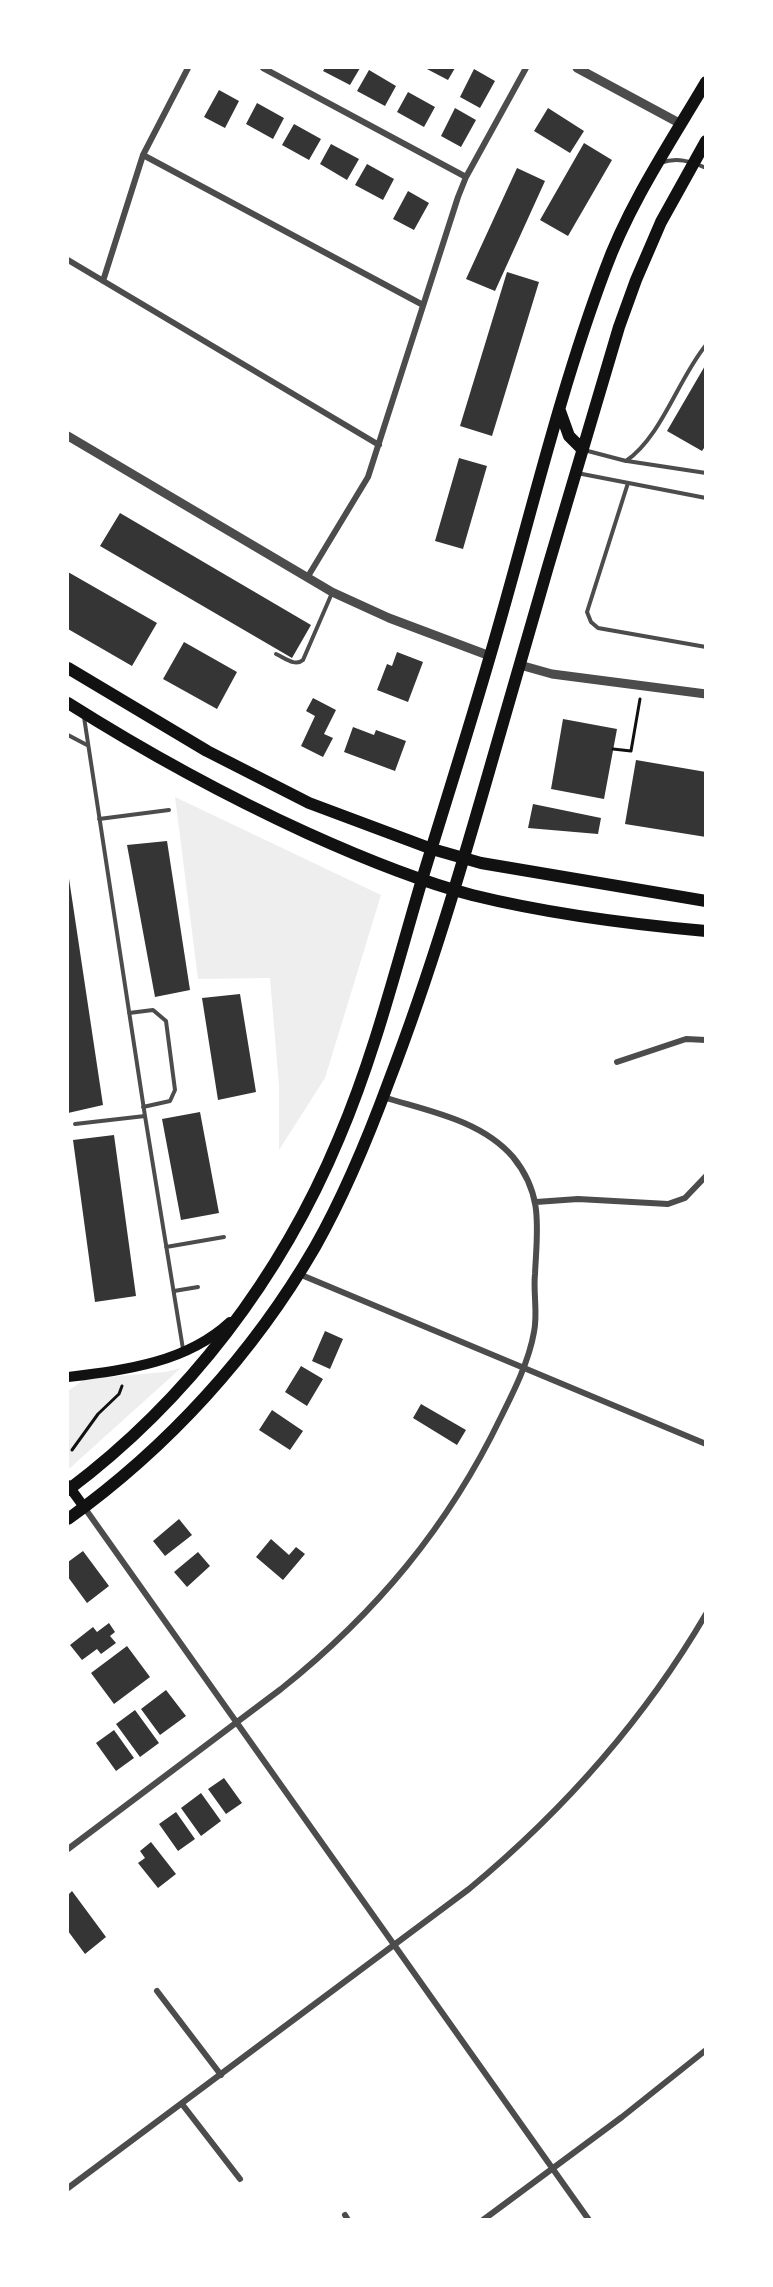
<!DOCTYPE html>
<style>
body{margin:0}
#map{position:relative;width:773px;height:2287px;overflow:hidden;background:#fff;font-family:Literata,serif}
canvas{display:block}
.frame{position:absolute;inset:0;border:69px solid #fff;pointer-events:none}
</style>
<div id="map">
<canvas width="773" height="2287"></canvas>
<div class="frame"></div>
</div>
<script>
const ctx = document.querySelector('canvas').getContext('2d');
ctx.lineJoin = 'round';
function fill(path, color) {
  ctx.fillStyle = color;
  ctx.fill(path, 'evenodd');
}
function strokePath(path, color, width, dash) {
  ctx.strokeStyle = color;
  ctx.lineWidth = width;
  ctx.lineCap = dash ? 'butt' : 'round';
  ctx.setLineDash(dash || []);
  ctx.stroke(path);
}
const green = new Path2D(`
 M175,797L381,895L325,1078L279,1150V1086L270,978L198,979Z
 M181,1368L70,1468L68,1466V1391L85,1379L165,1372Z`);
const building = new Path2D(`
 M325,68H360L350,85L323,71Z
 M425,68H455L448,80Z
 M474,69L495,81L480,108L460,97Z
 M369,70L396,86L385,106L357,91Z
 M219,90L239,101L225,128L204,117Z
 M408,92L435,107L424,127L397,112Z
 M257,103L284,118L273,139L246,124Z
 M455,108L476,120L461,147L441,136Z
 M548,108L584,131L570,153L534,131Z
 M294,124L321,139L309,160L282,145Z
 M584,143L612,160L568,236L540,220Z
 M331,144L359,159L347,180L320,164Z
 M367,164L394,179L383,200L355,185Z
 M517,168L545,181L495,291L466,279Z
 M408,191L429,203L414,230L393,219Z
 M507,272L539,282L492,436L460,426Z
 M706,364V445L702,451L667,431Z
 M459,458L487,466L463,549L435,541Z
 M120,513L311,625L292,658L100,546Z
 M68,572L157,623L132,666L68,629Z
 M184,642L237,672L217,709L163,679Z
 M397,652L423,662L408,702L377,690L387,664L392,666Z
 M313,698L336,710L324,734L333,738L323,757L301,746L315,716L306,711Z
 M563,719L617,729L604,799L551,789Z
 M353,727L374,735L376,730L406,741L395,771L344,752Z
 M636,760L706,772V837L625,824Z
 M533,804L601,818L598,834L528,828Z
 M167,841L190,990L155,997L127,845Z
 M68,872L103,1105L68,1113Z
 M240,994L256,1092L218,1100L202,998Z
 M200,1112L219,1213L181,1220L162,1119Z
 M114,1135L136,1296L95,1302L73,1140Z
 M325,1331L343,1339L330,1369L312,1361Z
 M301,1366L323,1379L307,1406L285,1392Z
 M421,1404L466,1430L457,1445L413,1418Z
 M272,1410L303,1431L290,1450L259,1430Z
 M179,1519L192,1535L165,1556L153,1541Z
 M271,1539L289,1555L296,1547L305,1554L283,1580L256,1557Z
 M83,1551L109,1586L87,1603L68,1577V1562Z
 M198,1552L210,1566L187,1587L174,1572Z
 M109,1623L115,1632L110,1636L116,1643L101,1654L97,1649L82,1660L70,1645L93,1627L97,1632Z
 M127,1646L150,1677L114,1704L91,1673Z
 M166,1690L186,1716L160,1735L141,1709Z
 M135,1710L159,1743L140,1757L116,1724Z
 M114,1730L134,1758L116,1771L96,1743Z
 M224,1778L242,1803L226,1814L208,1789Z
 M201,1793L221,1821L201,1836L181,1808Z
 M176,1812L195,1839L178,1851L159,1824Z
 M151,1842L176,1874L158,1888L138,1863L145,1858L140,1851Z
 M72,1891L106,1937L85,1954L68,1931V1895Z`);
const path = new Path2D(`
 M613,749L631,751L640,699
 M72,1450L98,1414L119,1394L122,1386`);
const service = new Path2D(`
 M660,163C677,157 690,161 706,168
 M584,450L626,461C662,436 678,379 706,345
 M627,461L706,473
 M577,473L706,498
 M628,483L587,612L591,622L598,628L706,647
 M276,654C285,658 295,667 303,660L332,593
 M84,717L145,1116L183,1349
 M68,735L87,745
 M99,819L169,810
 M129,1013L153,1010L166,1021L175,1090L170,1101L143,1107
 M75,1124L145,1116
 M166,1247L224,1237
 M174,1291L198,1287`);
const minor = new Path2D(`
 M263,68L466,177
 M143,155L423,305
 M68,260L379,445
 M103,281L143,155L188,68
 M307,578L368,477L458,197L466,177L526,68
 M617,1062L686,1039L706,1040
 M536,1202L578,1199L668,1204L685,1198L706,1176
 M299,1274L706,1444
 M84,1507L589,2220
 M68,1849L281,1689C376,1613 448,1527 501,1417C514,1391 529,1361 534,1332C538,1313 533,1293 535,1274C537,1229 544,1195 513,1157C481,1120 428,1111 383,1097
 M157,1991L221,2075
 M182,2104L240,2179
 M68,2188L469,1889C563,1811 644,1720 706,1614
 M345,2215L348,2220
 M483,2220L622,2117L706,2050`);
const tertiary = new Path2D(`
 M577,68L681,124
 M68,436L332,592L389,618L490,656
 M520,665L552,674L706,694`);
const secondary = new Path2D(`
 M68,1377C125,1370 186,1363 230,1322
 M68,1485L84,1507`);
const primary = new Path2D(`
 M560,411L569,436L583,450
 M68,668L207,751L309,803L432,849L481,863L706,901
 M68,703C144,751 224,795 307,833C360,857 415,880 472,895C549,914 627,924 706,931
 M68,1490C188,1400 281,1277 339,1138C374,1056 396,968 421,883C444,807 468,732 490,656C528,527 558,395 605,270C629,204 670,143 706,82
 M68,1519C168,1447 253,1354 315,1247C345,1194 368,1138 389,1081C431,972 464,859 496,747C536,607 577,466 619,327L636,280L661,222L706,141`);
fill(green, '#eee');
fill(building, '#353535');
strokePath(path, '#111', 3);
strokePath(service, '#4c4c4c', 4);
strokePath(minor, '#4c4c4c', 6);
strokePath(tertiary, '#4c4c4c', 9);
strokePath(secondary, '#111', 10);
strokePath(primary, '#111', 12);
</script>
